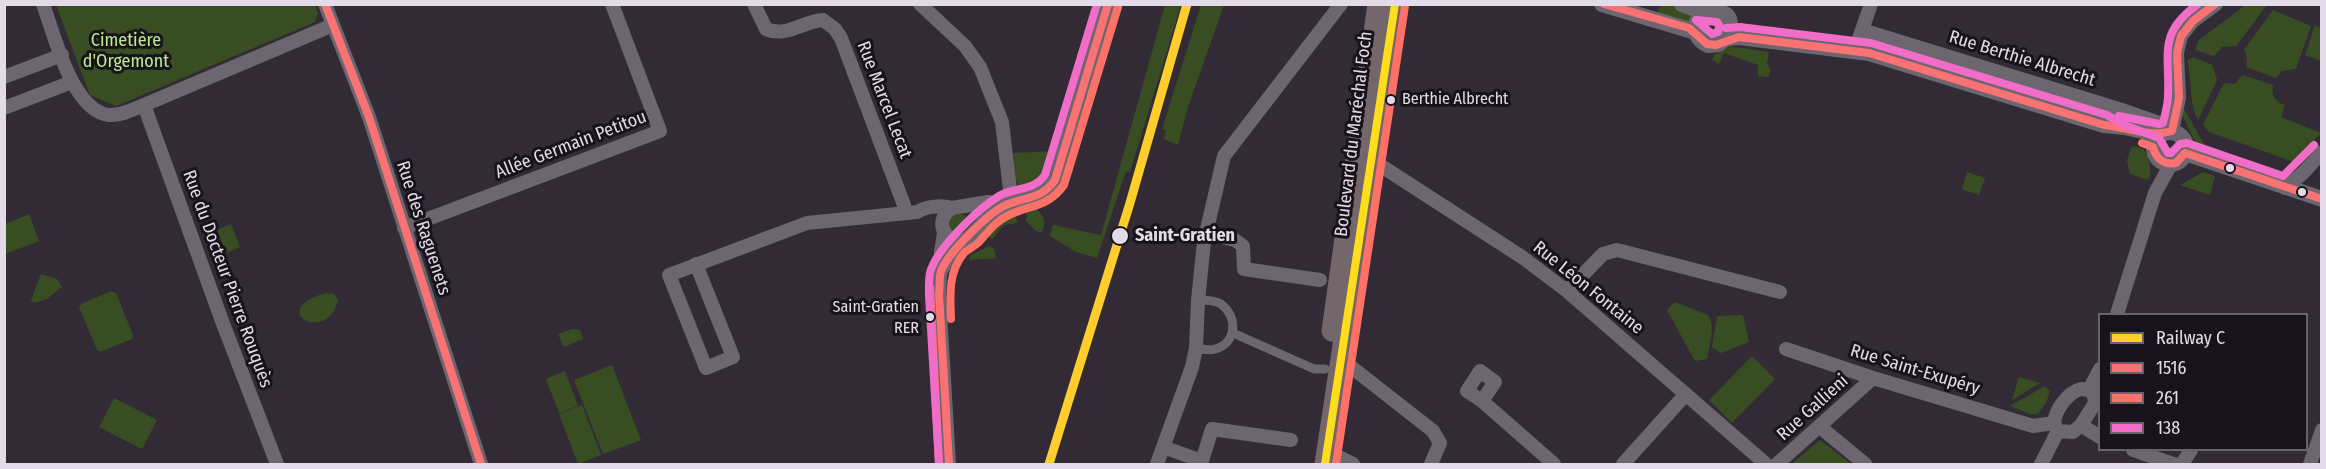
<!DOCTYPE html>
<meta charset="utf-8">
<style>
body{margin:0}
#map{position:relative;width:2326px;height:469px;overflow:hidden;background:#322b35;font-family:"Fira Sans Condensed",sans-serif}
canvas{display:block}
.frame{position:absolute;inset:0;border:6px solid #e3dbe7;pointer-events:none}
.legend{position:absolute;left:2098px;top:313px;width:210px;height:138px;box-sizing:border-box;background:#18121a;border:2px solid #69626c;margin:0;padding:8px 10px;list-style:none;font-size:18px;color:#e3dbe7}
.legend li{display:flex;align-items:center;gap:12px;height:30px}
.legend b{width:30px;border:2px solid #69626c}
</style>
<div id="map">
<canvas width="2326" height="469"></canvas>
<div class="frame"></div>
<ul class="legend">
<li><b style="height:8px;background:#ffcd2c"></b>Railway C</li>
<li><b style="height:8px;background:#fb7275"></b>1516</li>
<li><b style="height:8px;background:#ff7166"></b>261</li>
<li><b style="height:8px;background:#f16dc7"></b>138</li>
</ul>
</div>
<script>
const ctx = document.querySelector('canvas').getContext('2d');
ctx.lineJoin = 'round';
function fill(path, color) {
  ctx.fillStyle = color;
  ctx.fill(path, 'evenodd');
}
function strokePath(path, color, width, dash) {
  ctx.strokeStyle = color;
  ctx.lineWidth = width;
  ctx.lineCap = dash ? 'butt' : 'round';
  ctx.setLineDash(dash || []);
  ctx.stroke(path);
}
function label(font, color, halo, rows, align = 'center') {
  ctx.font = font + ' "Fira Sans Condensed",sans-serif';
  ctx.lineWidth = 6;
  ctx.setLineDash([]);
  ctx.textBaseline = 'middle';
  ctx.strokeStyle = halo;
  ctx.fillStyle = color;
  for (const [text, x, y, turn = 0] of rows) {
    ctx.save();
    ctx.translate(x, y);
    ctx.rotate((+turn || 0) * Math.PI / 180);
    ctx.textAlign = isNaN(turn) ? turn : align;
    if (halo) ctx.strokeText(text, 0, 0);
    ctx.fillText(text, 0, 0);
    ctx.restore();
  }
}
const green = new Path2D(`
 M2247,4L2267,5L2236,46L2222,47L2214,56L2195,50L2199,40Z
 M315,5L318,13L315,22L116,106L90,95L56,5Z
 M1165,5H1181L1130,172L1126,171L1097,258L1076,252L1050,236L1053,225L1101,235Z
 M1201,5H1224L1188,107L1178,145L1164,139L1166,130L1162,129Z
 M1660,5H1670L1697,12L1695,24L1657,16Z
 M2273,10L2311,26L2296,69L2282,71L2276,78L2246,67L2247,58L2244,50Z
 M2315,25L2321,28V61L2305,55Z
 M1729,46L1769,52L1767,63L1771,71L1768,77L1758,76V65L1724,53L1719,64L1712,60L1715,54L1724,51Z
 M2193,57L2212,65L2217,80L2198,120C2188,102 2193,81 2187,61Z
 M2242,75L2273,85C2271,96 2275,102 2285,105L2281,117L2321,133L2294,162L2209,132L2203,125L2224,83L2235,84Z
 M2183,107L2204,144L2201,153L2182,115Z
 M2132,146L2144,149C2148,159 2154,169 2148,180L2130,174L2127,160Z
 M1057,151C1052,169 1038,182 1019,185L1015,179L1013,153Z
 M1967,172L1985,178L1979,195L1962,189Z
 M2203,172L2215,176L2210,195L2180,185Z
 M1025,209H1036C1044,215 1047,224 1041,233L1036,231L1025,220L1027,217Z
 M1009,212L1016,217L1017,223L1004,225L992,239L982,232L992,221Z
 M29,214L39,241L5,254V224Z
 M949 224a10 10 0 1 1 20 0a10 10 0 1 1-20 0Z
 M231,224L240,247L226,253L217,230Z
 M989,246L994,249L996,258L969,260L971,255Z
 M41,274L57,279L62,287L47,299L34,303L31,300Z
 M111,291L116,293L133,335L132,339L100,352L97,350L79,307L81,304Z
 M326,293L334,294L338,300C327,346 265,310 326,293Z
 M1675,302L1708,315C1716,326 1709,346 1707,359L1695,361L1667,310Z
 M1743,315L1749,342L1721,353L1712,347L1717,316Z
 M572,329L580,330L583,339L564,347L558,334Z
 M1752,356L1775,379L1732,423L1709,400Z
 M612,365L641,440L603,454L574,380Z
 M565,371L578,406L559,413L546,379Z
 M2019,377L2040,383L2012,400Z
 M2045,386L2050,391L2046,403L2038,414H2030L2010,406Z
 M114,398L157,420L142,449L99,427Z
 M582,405L601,455L578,464L559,414Z
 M1820,440L1851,464H1792Z`);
const pedestrian = new Path2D(`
 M1233,333L1314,369H1325
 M1196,348C1202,349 1209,351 1215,349C1237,343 1238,317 1221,304C1215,300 1205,300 1198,300`);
const minor = new Path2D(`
 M43,4C54,34 72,111 109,115C121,116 134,109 144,105L333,25
 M325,4L369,117L481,464
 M754,4L766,29C786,38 803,21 823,20L835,29L841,38L904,205L905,213
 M920,4L965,46L980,67L1002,122L1010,190L1014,203
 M1862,30L2125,111L2157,122L2169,131
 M1855,50L1871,4
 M4,77L62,55
 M144,105L222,321L277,464
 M4,108L72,82
 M2172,131L2179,98L2177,53L2181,36L2193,21L2216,4
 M1372,160L1522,257L1567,291L1766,464
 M2285,188L2303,173L2322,152
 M404,228L660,131L612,4
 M944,233L941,252L939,294L949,464
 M1206,233L1235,240L1243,246L1244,269L1320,280
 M951,239C939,230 939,217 952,208L988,202L1005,205
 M696,264L733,357L706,368L669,275L807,223L917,212C927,206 941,205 952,208
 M941,271C947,262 952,250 960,243C963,240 968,239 971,235C982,224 992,211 1006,205C1028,195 1039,201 1055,180L1108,4
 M1567,291L1603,254L1617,250L1780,292
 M2117,314L2155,193L2171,164
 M1786,349L1873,378L2033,426L2054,423
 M1341,363L1350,366L1433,431L1440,443L1431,464
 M2081,389L2089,390L2094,395L2095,403L2081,425L2073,432L2058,431L2054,423C2055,410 2068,392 2081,389Z
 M2089,390L2100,369
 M1482,401L1495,382L1480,371L1467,391L1482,401L1554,464
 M2081,425L2100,437
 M1820,427L1865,464
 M1163,447L1202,461L1212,429L1291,440
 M2133,450L2174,464
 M1326,456L1341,458L1353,464
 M1157,464L1192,367L1196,348L1198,300L1204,242L1224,156L1341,4
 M1623,464L1686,394
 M1777,464L1873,378
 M2041,464L2058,431
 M2182,464L2191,450
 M2310,464L2322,430`);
const tertiary = new Path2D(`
 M1602,4L1696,32
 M1682,4C1689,7 1695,9 1702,11C1715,14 1735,6 1729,34L1719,44L1708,45C1693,38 1692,21 1705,12
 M1727,38L1739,37L1869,53L2104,125L2125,127L2160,135
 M2154 148a16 16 0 1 1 32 0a16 16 0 1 1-32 0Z
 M2185,153L2322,199`);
const primary = new Path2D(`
 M1332,331L1378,4
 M1325,464L1395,4`);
const bus1 = new Path2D(`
 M325,4L369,117L481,464
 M1604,4L1689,28L1707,44L1716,45L1739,37L1869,53L2104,125C2126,127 2151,138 2172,131L2179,98L2177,53L2181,36L2193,21L2215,4
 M2142,143L2153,147C2156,159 2164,165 2176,163L2185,153L2322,199
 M949,464L939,294C940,287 939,277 941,271C948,253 989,212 1006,205C1026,196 1041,200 1055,180L1108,4`);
const bus2 = new Path2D(`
 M930,287L939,464
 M951,319C950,296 948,272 964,253C968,249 974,247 979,242C988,232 996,221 1009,215C1032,204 1047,208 1064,185L1118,7
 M1336,464L1405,6`);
const bus3 = new Path2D(`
 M1696,20L1717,22L1719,25L1718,32L1712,34Z
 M1726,28L1740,27L1871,43L2107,115L2124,125L2159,138L2168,153H2171L2180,144L2187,143L2283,176L2314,145
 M2119,116L2159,124L2163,123C2165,114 2168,105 2168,96C2170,53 2157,34 2198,4
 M939,464L929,295C929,286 928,274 932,267C941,245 979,208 999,196C1015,187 1034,191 1045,175L1097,4`);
const bus4 = new Path2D(`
 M1325,464L1395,4`);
const rail1 = new Path2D(`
 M1049,464L1130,203L1187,4`);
const markers = [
 [1391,100,5,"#e3dbe7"],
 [2230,168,5,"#e3dbe7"],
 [2302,192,5,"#e3dbe7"],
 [1120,236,9,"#e3dbe7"],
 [930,317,5,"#e3dbe7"]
];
const busNames = [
 ["Berthie Albrecht",1402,100],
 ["Saint-Gratien",919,308,"right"],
 ["RER",919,329,"right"]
];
const parkNames = [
 ["Cimetière",126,41],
 ["d'Orgemont",126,62]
];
const streetNames = [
 ["Rue Berthie Albrecht",2022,59,17],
 ["Rue Marcel Lecat",884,100,69],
 ["Boulevard du Maréchal Foch",1354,134,-83],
 ["Allée Germain Petitou",571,145,-21],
 ["Rue des Raguenets",423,228,72],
 ["Rue du Docteur Pierre Rouquès",227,279,70],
 ["Rue Léon Fontaine",1588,288,39],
 ["Rue Saint-Exupéry",1915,370,17],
 ["Rue Gallieni",1813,408,-42]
];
const stopNames = [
 ["Saint-Gratien",1135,236]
];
fill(green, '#384e22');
strokePath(pedestrian, '#6c666e', 9);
strokePath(minor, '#6c666e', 14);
strokePath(tertiary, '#6c666e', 16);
strokePath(primary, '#73676c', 21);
strokePath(bus1, '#fb7275', 8);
strokePath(bus2, '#ff7166', 8);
strokePath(bus3, '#f16dc7', 8);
strokePath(bus4, '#ffdc1c', 8);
strokePath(rail1, '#ffcd2c', 9);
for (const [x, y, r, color] of markers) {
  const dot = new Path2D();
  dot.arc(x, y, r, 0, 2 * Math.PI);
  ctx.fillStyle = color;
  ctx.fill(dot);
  strokePath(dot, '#18121a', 2);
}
label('16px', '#e3dbe7', '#18121a', busNames, 'left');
label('18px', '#baeb8f', '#18121a', parkNames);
label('18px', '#e3dbe7', '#18121a', streetNames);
label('bold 18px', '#e3dbe7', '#18121a', stopNames, 'left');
</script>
